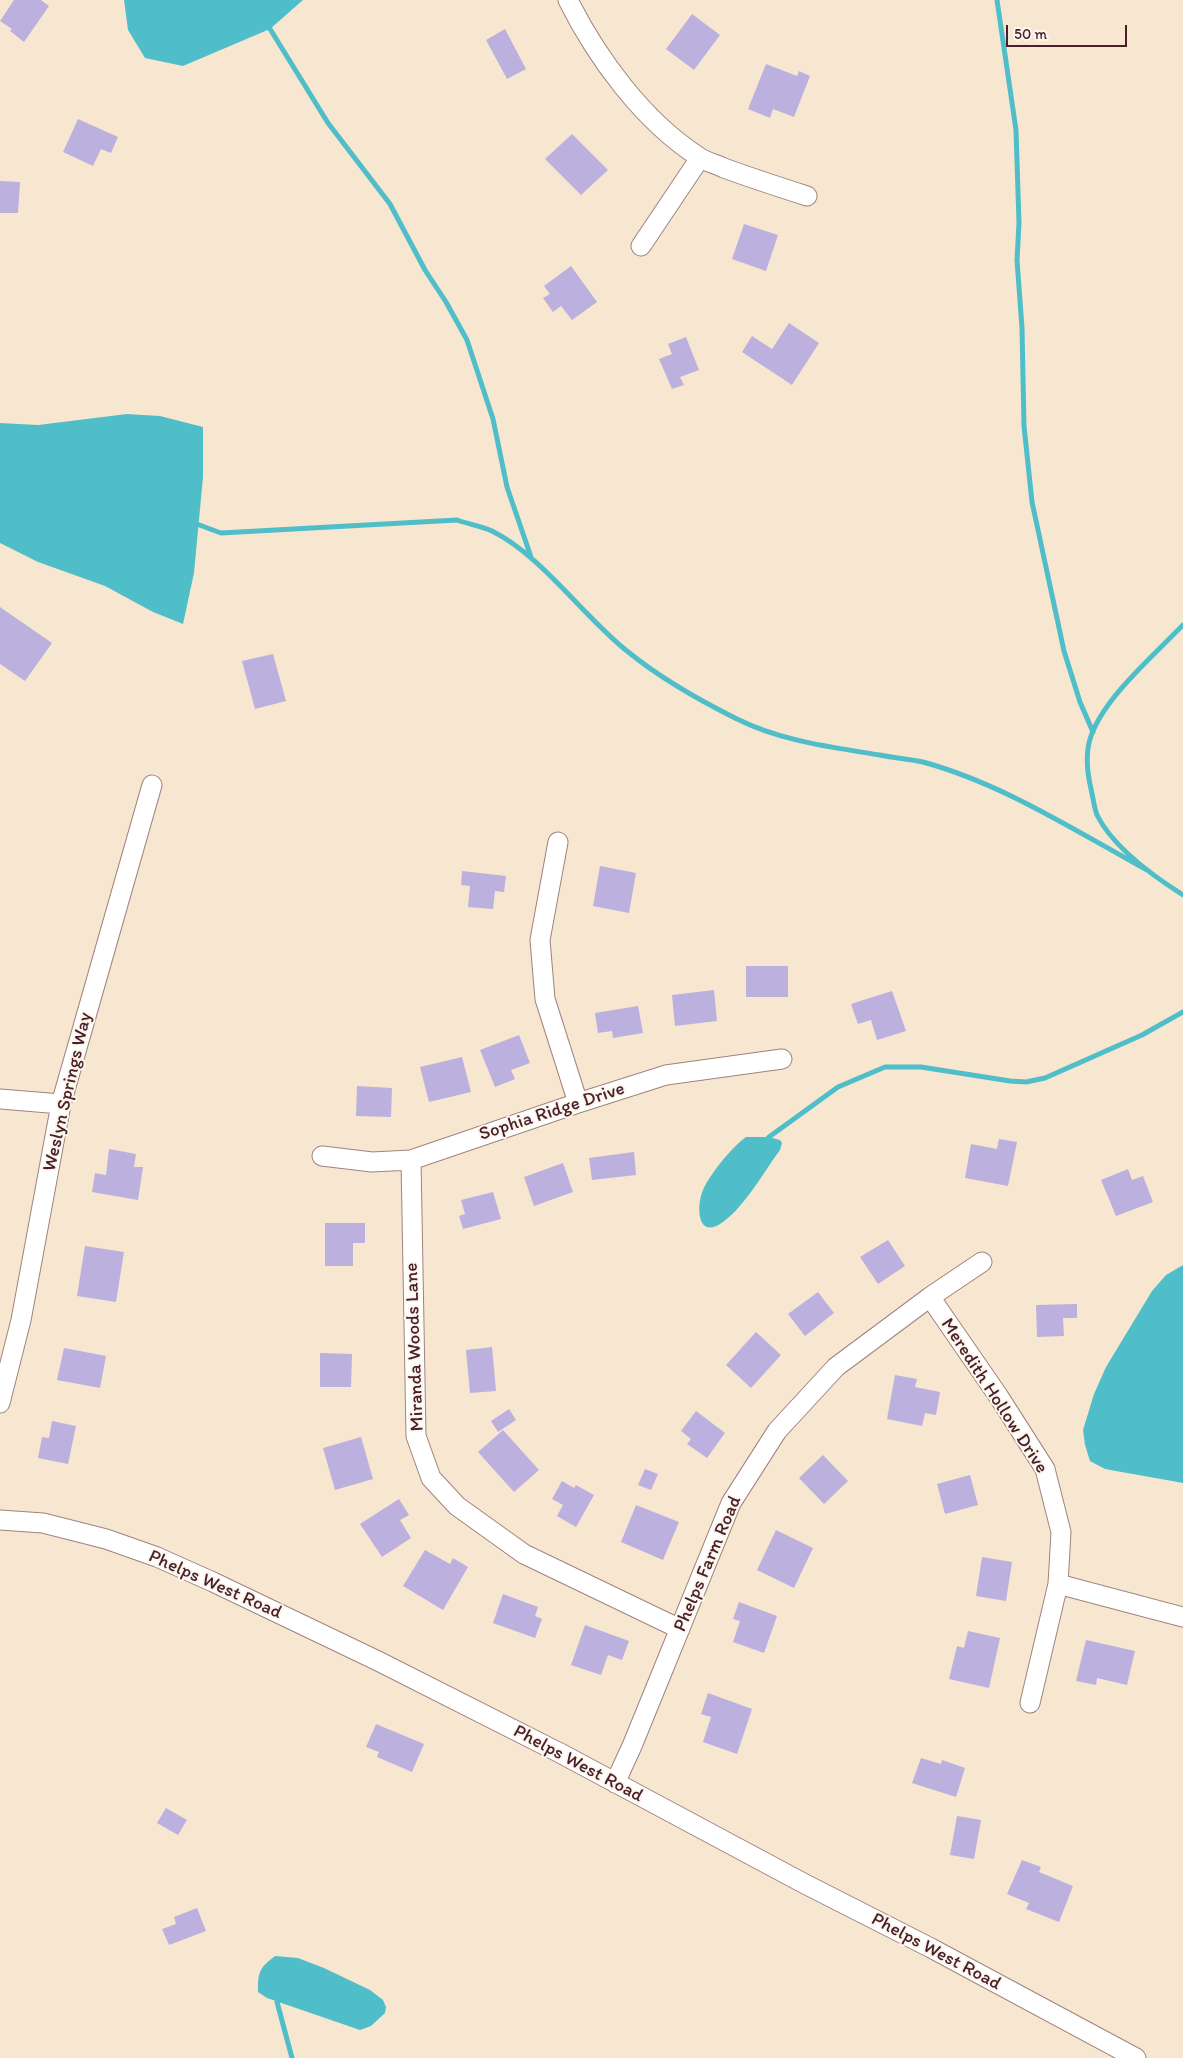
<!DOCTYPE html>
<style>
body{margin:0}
#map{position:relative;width:1183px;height:2058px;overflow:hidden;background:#f7e7d1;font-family:Itim,sans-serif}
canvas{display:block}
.scale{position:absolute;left:1006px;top:25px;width:121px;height:22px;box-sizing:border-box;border:2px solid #4a1f2b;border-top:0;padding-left:6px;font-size:15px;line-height:18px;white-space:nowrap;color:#4a1f2b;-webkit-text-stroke:4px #fbf7ec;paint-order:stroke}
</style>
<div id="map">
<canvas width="1183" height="2058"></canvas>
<div class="scale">50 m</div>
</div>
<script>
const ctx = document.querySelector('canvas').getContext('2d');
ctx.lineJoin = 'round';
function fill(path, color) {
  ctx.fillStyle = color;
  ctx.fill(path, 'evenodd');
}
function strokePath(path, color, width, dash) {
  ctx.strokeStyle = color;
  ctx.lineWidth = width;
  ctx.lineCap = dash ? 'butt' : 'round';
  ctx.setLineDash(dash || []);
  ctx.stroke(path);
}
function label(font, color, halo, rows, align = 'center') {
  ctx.font = font + ' Itim,sans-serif';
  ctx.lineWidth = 4;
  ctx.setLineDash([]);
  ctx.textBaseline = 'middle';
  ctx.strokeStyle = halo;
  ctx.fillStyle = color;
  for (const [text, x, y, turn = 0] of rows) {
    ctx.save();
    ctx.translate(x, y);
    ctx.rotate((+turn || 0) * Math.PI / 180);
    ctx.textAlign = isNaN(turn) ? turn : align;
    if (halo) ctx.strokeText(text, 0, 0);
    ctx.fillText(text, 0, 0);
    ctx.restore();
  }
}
const water = new Path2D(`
 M124,0H303L270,29L183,66L145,58L128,30Z
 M127,414L160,416L203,427V477L194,573L183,624L153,612L105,586L38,562L0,543V423L38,425Z
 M746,1137H769L780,1140L782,1143L780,1150C763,1173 745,1206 723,1222C697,1241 696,1206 703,1190C710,1174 732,1147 746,1137Z
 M1183,1265V1483L1105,1469L1090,1461L1085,1445L1083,1430L1094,1394L1106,1367L1152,1291L1166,1275Z
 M275,1956L298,1958L324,1968L370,1990L383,2000L386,2007L385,2013L371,2026L360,2030L267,1998L258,1992C258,1972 259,1968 275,1956Z`);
const stream = new Path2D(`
 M997,0L1016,130L1019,223L1017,260L1022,328L1024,426L1032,502L1064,651L1080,702L1093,732
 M267,24L328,123L390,204L425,270L446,302L467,340L493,419L507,487L531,557
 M194,523L221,533L457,520C468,524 481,526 492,531C541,555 583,616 627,651C660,678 697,699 735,718C780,741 830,747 880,755C894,758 909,759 923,762C1003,784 1074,830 1147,870
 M1183,625C1154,655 1105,697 1091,736C1085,753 1087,772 1091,789C1093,797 1094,807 1097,815C1113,847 1153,876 1183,895
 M765,1142L769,1137L838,1087L885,1067H921L1010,1081L1026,1082L1045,1078L1142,1035L1183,1012
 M282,1998L277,2002L292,2058`);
const building = new Path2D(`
 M14,0H41L49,6L24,42L10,31L12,29L0,21Z
 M692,14L720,35L694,70L666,49Z
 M505,29L526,69L507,79L486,40Z
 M766,64L797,76L799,71L810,76L794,117L773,109L770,118L748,109Z
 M78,119L118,137L111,153L101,149L93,166L63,152Z
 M572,134L608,170L581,195L545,159Z
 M0,181L20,182L18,213H0Z
 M744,224L778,235L766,271L732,259Z
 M571,266L597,302L572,320L561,306L553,312L543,298L550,294L544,286Z
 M789,323L819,343L792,385L742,352L752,336L772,349Z
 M686,337L699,370L680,377L684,385L672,389L659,359L672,354L668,344Z
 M0,607L52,643L25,681L0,664Z
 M273,654L286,701L255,709L242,661Z
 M600,866L636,873L629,913L593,906Z
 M462,871L506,876L504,892L495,891L493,909L468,907L470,886L461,885Z
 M746,966H788V997H746Z
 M714,990L717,1021L675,1026L672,995Z
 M892,991L906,1031L877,1040L871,1020L858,1024L851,1004Z
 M638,1006L643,1033L613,1038L612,1031L598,1033L595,1013Z
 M519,1035L530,1063L511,1070L515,1079L495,1087L480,1050Z
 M462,1057L471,1092L429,1102L420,1067Z
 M357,1086L392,1088L391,1117L356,1116Z
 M999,1139L1017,1142L1008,1186L965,1178L971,1144L997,1149Z
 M109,1149L136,1154L134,1167H143L138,1200L92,1192L95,1173L106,1175Z
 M634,1152L636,1175L592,1180L589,1158Z
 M563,1163L573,1192L534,1206L524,1177Z
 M1128,1169L1132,1180L1143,1176L1153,1202L1116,1216L1101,1180Z
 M493,1192L501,1219L463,1229L459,1216L465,1214L461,1200Z
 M325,1223H365V1243H353V1266H325Z
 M888,1240L905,1266L878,1284L860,1257Z
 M85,1246L124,1252L116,1302L77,1296Z
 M818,1292L834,1313L805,1336L788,1314Z
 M1077,1304V1318H1063L1064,1336L1037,1337L1036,1305Z
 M756,1332L781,1355L751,1388L726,1365Z
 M492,1347L496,1391L470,1393L466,1350Z
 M64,1348L106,1356L100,1388L57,1380Z
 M320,1353L352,1354L351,1387H320Z
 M895,1375L917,1379L915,1387L940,1392L936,1415L925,1413L922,1426L887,1419Z
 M509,1409L516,1420L498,1432L491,1421Z
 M696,1411L725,1433L707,1458L687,1444L691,1439L681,1431Z
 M52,1421L76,1426L68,1464L38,1458L42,1437L49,1438Z
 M503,1430L539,1470L514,1492L478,1452Z
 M361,1437L373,1479L335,1490L323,1448Z
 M823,1455L848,1481L824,1504L799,1478Z
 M645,1469L658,1474L651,1490L638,1485Z
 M970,1475L978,1505L945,1514L937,1484Z
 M562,1481L574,1488L576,1485L594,1495L576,1527L557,1516L563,1505L552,1499Z
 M399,1499L409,1515L400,1520L411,1538L382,1557L360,1524Z
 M636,1505L679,1522L663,1560L621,1542Z
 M776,1530L813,1548L794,1588L757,1570Z
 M425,1550L450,1564L453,1558L468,1567L443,1610L403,1586Z
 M982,1557L1012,1562L1006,1601L976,1596Z
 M503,1594L538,1607L535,1616L542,1619L535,1638L493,1623Z
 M739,1602L777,1616L764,1653L733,1642L740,1621L733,1619Z
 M585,1625L629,1641L622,1660L608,1655L601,1675L571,1665Z
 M968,1631L1000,1638L989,1688L949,1679L957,1646L964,1648Z
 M1086,1640L1135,1651L1127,1685L1097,1678L1096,1685L1076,1681Z
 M708,1693L752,1709L737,1754L703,1742L711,1717L701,1714Z
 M376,1724L424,1744L412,1772L377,1757L379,1752L366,1747Z
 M921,1758L941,1764L942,1760L965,1768L956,1797L912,1783Z
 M166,1808L187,1820L178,1835L157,1823Z
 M957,1816L981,1820L974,1859L950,1855Z
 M1022,1860L1041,1867L1039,1872L1073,1886L1059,1922L1026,1909L1029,1903L1007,1894Z
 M197,1908L206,1931L169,1945L162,1929L176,1924L174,1917Z`);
const minor = new Path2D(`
 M568,0C597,58 643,121 699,157C706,162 716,164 724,168C751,178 779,187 807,196
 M641,246L700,158
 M558,842L540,940L545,999L578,1103
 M0,1099L61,1104
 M322,1156L372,1162L411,1160L578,1103L666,1075L782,1059
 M411,1160L416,1436L431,1478L457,1506L524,1554L680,1629
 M930,1297L999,1397L1045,1469L1061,1532L1058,1584L1030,1703
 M0,1403L21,1320L61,1104L152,785
 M0,1520L43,1523L106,1539L157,1557L213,1582L378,1661L560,1753L805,1884L931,1948L1136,2058
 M1058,1584L1183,1617
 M615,1783L632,1746L731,1503L777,1431L836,1367L930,1297L982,1262`);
const streetNames = [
 ["Weslyn Springs Way",68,1092,-77],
 ["Sophia Ridge Drive",552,1112,-18],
 ["Miranda Woods Lane",415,1347,-92],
 ["Meredith Hollow Drive",994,1396,57],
 ["Phelps Farm Road",708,1564,-67],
 ["Phelps West Road",215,1585,24],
 ["Phelps West Road",578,1764,28],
 ["Phelps West Road",936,1952,28]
];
fill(water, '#50bec8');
strokePath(stream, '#50bec8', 5);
fill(building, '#bbb0de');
strokePath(minor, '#a0837e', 21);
strokePath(minor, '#fff', 19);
label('19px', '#4a1f2b', '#fbf7ec', streetNames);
</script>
